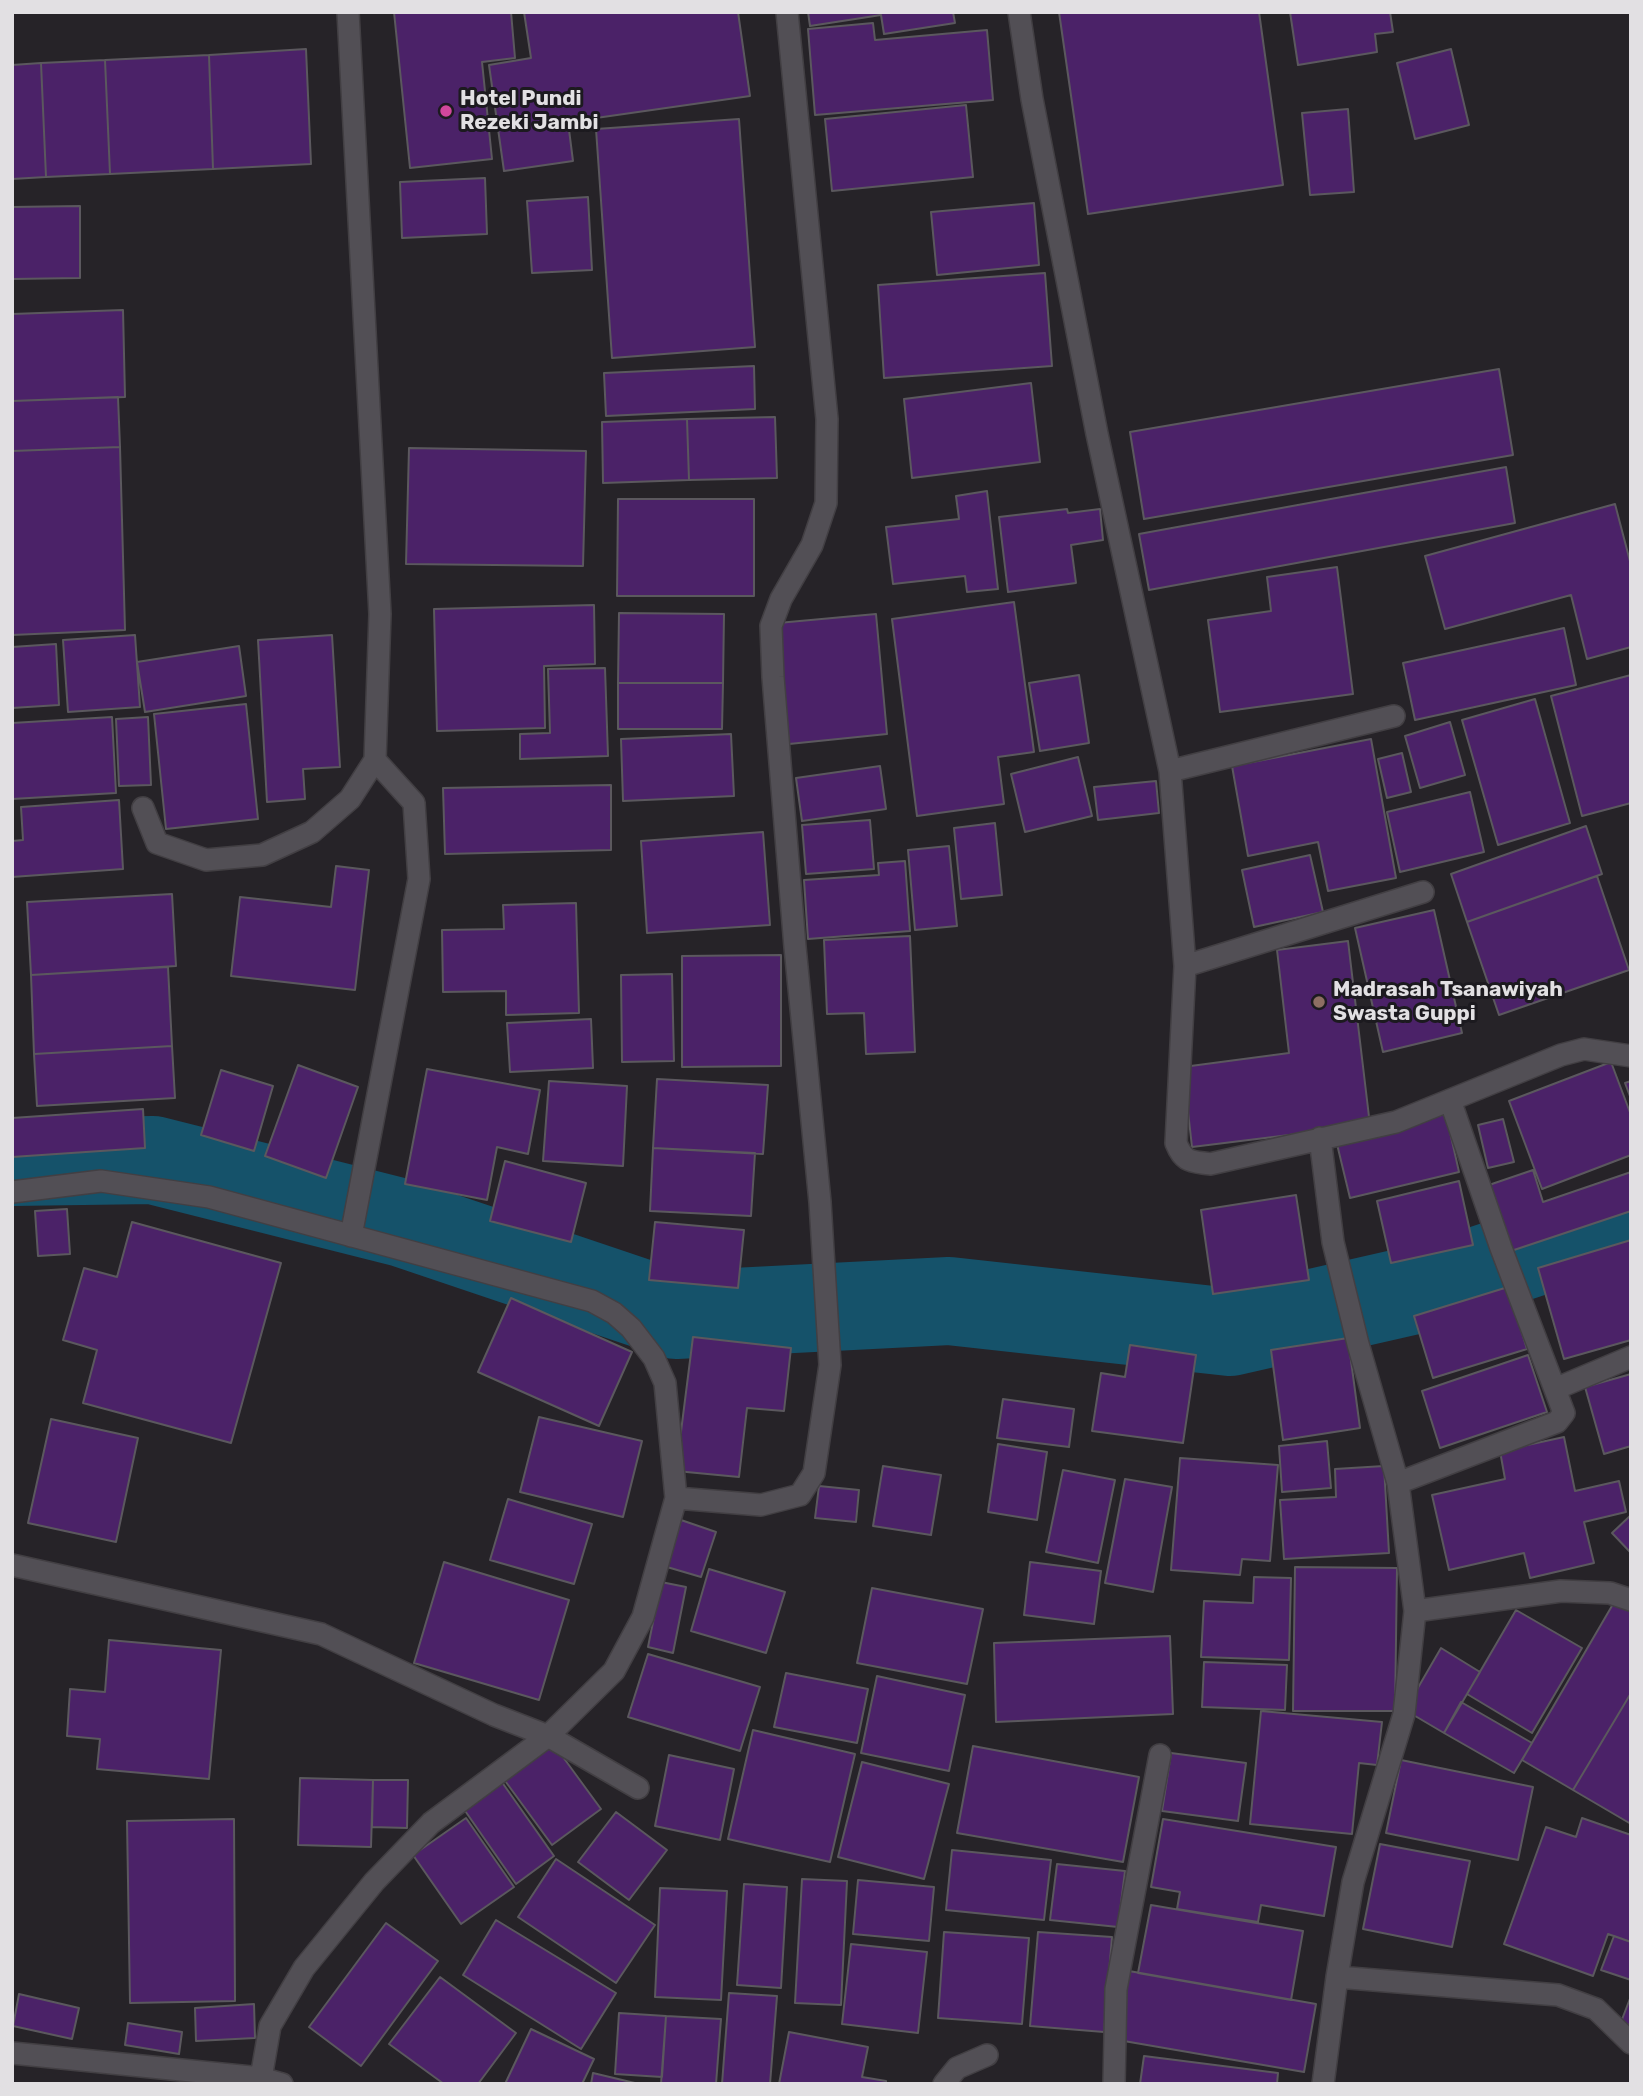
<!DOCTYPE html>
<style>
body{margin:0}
#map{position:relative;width:1643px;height:2096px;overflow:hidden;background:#262328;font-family:Rubik,sans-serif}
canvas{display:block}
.frame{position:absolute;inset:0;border:14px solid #e2e0e3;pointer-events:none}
</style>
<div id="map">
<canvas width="1643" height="2096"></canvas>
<div class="frame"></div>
</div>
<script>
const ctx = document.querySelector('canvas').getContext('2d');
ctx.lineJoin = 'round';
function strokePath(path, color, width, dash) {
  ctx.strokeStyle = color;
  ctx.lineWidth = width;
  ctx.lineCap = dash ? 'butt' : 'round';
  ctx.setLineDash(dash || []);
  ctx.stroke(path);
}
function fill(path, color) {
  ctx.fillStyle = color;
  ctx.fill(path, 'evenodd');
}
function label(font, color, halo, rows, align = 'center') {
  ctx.font = font + ' Rubik,sans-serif';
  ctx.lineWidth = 6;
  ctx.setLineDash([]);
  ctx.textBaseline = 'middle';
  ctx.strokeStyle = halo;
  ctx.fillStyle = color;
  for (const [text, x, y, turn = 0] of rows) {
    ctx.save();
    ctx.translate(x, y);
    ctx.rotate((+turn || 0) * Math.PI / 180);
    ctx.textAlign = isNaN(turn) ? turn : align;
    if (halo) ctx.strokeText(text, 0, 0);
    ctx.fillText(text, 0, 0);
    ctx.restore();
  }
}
const river = new Path2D(`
 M12,1162L153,1160L403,1223L676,1315L949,1301L1230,1332L1432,1286L1631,1220`);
const building = new Path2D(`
 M394,12H511L515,58L482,62L492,159L410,168Z
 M524,12H738L750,96L568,122L573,161L504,171L489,65L531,58Z
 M808,12H953L955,23L884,34L881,15L810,26Z
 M1059,12H1259L1283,185L1088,214Z
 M1290,12H1390L1393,32L1375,34L1377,52L1298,65Z
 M873,23L875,40L987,30L993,100L815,115L808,29Z
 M306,49L311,164L213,169L209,55Z
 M1451,49L1469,125L1415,139L1397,63Z
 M209,55L213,169L110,174L105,60Z
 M105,60L110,174L46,177L41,63Z
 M41,63L46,177L12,179V65Z
 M966,105L973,177L832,191L825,119Z
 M1348,109L1354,192L1310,195L1302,113Z
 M739,119L755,347L612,358L596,129Z
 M485,178L487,234L402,238L400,182Z
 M588,197L592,270L532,273L527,201Z
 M1034,203L1039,265L937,275L931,212Z
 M80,206V278L12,279V207Z
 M1045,273L1052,366L884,378L878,285Z
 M123,310L125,397L12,401V314Z
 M754,366L755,409L606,416L604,373Z
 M1499,369L1513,455L1144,519L1130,432Z
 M1031,383L1040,462L912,478L904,399Z
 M118,397L120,447L12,451V401Z
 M775,417L777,478L689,480L687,419Z
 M687,419L689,480L603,483L602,422Z
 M120,447L125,630L12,635V451Z
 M409,448L586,451L583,566L406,564Z
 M1506,467L1515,523L1149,590L1139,534Z
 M987,491L998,589L967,592L965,576L893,584L886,527L959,519L956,496Z
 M618,499H754V596H617Z
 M1615,504L1631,565V647L1587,659L1571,595L1445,629L1425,556Z
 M1067,509L1068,513L1100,509L1103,540L1071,545L1076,583L1008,592L999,517Z
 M1337,567L1353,694L1220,712L1208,620L1271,611L1267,577Z
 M1014,602L1034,752L998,757L1004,804L917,816L892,619Z
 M594,605L595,664L544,666L545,728L437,731L434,609Z
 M619,613L724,614L723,683H618Z
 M876,614L887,734L789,744L778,623Z
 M1564,628L1576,685L1415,720L1403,663Z
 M135,635L140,707L68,712L63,640Z
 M332,635L340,767L303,769L305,799L267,802L258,640Z
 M56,644L59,705L12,708V647Z
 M239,646L246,696L145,712L137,662Z
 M605,668L608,756L520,759V734L550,733L548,669Z
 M1079,675L1089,743L1040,751L1029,683Z
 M1631,675V803L1582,816L1551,696Z
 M618,683H723L722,729H618Z
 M1535,699L1570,823L1498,845L1462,720Z
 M246,704L258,819L166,829L154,714Z
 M112,717L116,793L12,799V723Z
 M148,717L151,785L119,786L116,719Z
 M1450,722L1465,775L1420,788L1405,736Z
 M731,734L734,796L623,801L621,739Z
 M1371,739L1396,878L1328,891L1318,842L1248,856L1232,766Z
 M1402,753L1411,792L1387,798L1378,759Z
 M1078,757L1092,816L1025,832L1011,774Z
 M880,766L886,809L802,821L796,778Z
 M1156,781L1159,813L1098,820L1094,787Z
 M611,785V850L445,854L443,788Z
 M1470,792L1484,852L1400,872L1387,812Z
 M119,800L123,869L12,877V841L23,840L21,807Z
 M870,820L874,869L806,874L802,825Z
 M995,823L1002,895L961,899L954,828Z
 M1586,826L1602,874L1467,922L1451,874Z
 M763,832L770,925L647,933L641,841Z
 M949,846L957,926L915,930L908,850Z
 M1310,855L1323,912L1254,927L1242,870Z
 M905,861L910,931L808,939L804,880L879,875L878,863Z
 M336,866L369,870L355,990L231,976L240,897L331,907Z
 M1597,876L1629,970L1499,1015L1467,922Z
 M172,894L176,966L31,975L27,902Z
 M576,903L579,1013L506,1015V991L443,992L442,930L504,929L503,905Z
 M1434,910L1462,1033L1383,1052L1355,928Z
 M910,936L915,1052L866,1054L864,1013L827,1014L824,940Z
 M1348,941L1370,1125L1192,1147L1183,1067L1289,1053L1277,950Z
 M781,955V1066L682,1067V956Z
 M168,967L172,1046L34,1054L31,975Z
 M672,974L674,1061L622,1062L621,975Z
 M591,1019L593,1068L510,1072L507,1023Z
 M172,1046L175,1098L37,1106L34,1054Z
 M1611,1062L1631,1115V1155L1542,1189L1509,1101Z
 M298,1065L358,1087L326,1178L265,1156Z
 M427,1069L540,1090L528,1154L497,1147L487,1200L405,1184Z
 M221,1070L273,1086L254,1151L201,1135Z
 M657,1079L768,1085L763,1154L653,1148Z
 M549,1081L627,1086L623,1166L543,1161Z
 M1631,1081V1099L1625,1083Z
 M143,1109L145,1148L12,1157V1118Z
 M1446,1114L1459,1172L1350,1198L1336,1140Z
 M1503,1119L1514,1162L1488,1168L1478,1125Z
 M653,1148L755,1153L751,1216L650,1211Z
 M505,1161L586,1183L571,1242L490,1221Z
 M1533,1170L1543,1202L1631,1172V1211L1508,1252L1486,1186Z
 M1459,1181L1473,1245L1391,1263L1377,1201Z
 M1296,1195L1309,1280L1213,1294L1201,1210Z
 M67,1209L70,1254L38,1256L35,1211Z
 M132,1222L281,1263L231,1443L83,1403L97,1350L63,1340L84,1268L117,1277Z
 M655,1222L744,1230L738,1288L649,1280Z
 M1631,1240V1340L1564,1359L1538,1268Z
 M1508,1287L1527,1349L1433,1378L1414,1316Z
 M511,1298L632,1352L599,1426L478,1372Z
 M693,1337L791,1348L784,1411L747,1408L739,1477L676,1471Z
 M1348,1338L1360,1428L1283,1440L1271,1350Z
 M1130,1345L1196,1355L1183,1443L1092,1431L1101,1373L1125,1377Z
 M1528,1355L1547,1412L1440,1448L1422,1391Z
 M1631,1374V1446L1604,1454L1585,1387Z
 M1003,1399L1074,1409L1069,1447L997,1438Z
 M539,1417L642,1441L623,1517L520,1492Z
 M51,1419L138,1438L116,1542L28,1523Z
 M1564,1437L1575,1491L1619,1481L1626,1512L1584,1522L1594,1563L1530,1578L1524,1553L1449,1570L1432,1495L1505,1479L1500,1451Z
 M1327,1441L1331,1488L1282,1492L1279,1446Z
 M998,1444L1047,1452L1037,1520L988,1512Z
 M1180,1458L1278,1465L1270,1561L1242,1559L1240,1575L1171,1570Z
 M883,1466L941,1475L931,1535L873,1526Z
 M1384,1466L1389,1553L1284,1559L1280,1500L1336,1497L1335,1469Z
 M1063,1470L1115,1480L1098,1563L1046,1552Z
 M1125,1479L1172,1487L1153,1592L1105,1583Z
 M819,1486L859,1490L856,1522L815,1518Z
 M508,1499L592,1524L574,1584L490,1560Z
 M1631,1515V1553L1612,1533Z
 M681,1520L716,1532L701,1577L667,1567Z
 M444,1562L569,1600L539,1700L414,1663Z
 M1030,1562L1101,1571L1094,1624L1024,1615Z
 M1295,1567L1397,1568L1395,1711H1293Z
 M709,1569L785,1592L766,1653L691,1631Z
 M1254,1577L1291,1578L1289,1660L1201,1657L1204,1601L1253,1603Z
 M661,1582L686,1587L673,1653L648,1647Z
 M872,1588L983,1609L967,1684L857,1663Z
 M1616,1599L1631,1608V1693L1573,1790L1522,1760Z
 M1516,1610L1582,1648L1532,1733L1467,1694Z
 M1170,1636L1173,1714L996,1722L994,1643Z
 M109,1640L221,1650L209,1779L97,1769L100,1739L67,1736L70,1689L105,1692Z
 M1441,1648L1480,1672L1444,1733L1405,1710Z
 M648,1654L760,1687L740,1751L628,1717Z
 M1204,1662L1287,1665L1285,1710L1202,1707Z
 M786,1673L868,1689L857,1743L774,1727Z
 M877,1676L965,1695L949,1771L861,1753Z
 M1631,1693V1824L1573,1790Z
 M1461,1702L1532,1743L1514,1773L1444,1733Z
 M1261,1711L1382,1722L1377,1765L1359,1763L1352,1834L1250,1824Z
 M753,1730L855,1754L830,1862L728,1839Z
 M552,1742L601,1809L552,1845L503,1778Z
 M973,1746L1139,1777L1123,1862L957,1833Z
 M1171,1753L1246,1763L1238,1821L1162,1811Z
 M669,1755L734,1769L720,1840L655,1826Z
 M1401,1760L1533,1787L1518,1860L1386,1833Z
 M862,1762L949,1784L924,1879L838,1857Z
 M300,1778L373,1780L371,1847L298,1845Z
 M499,1778L554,1856L516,1884L461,1805Z
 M373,1780H408L407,1828L372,1827Z
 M616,1812L667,1850L629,1900L578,1862Z
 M466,1818L514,1887L461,1924L413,1855Z
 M1582,1818L1631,1835V1942L1608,1934L1593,1976L1504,1944L1546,1827L1576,1837Z
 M234,1819L235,2001L130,2003L127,1821Z
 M1163,1819L1336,1847L1324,1916L1261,1905L1258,1922L1177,1909L1180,1892L1151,1887Z
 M1380,1844L1470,1861L1452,1947L1363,1929Z
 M952,1850L1051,1860L1044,1920L946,1910Z
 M556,1859L655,1925L616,1983L518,1917Z
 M1057,1864L1125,1871L1118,1927L1050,1920Z
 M802,1879L847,1881L841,2005L795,2003Z
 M858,1880L934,1887L929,1941L853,1934Z
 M744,1884L787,1887L781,1988L737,1985Z
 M660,1888L727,1891L721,2000L655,1997Z
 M1151,1905L1303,1931L1291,2000L1138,1973Z
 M496,1920L616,1993L581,2049L463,1975Z
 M386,1923L438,1961L361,2066L309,2027Z
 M944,1932L1029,1938L1022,2024L938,2018Z
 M1038,1932L1112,1937L1104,2032L1030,2026Z
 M1614,1936L1631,1942V1980L1601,1970Z
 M851,1944L927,1952L918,2033L842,2024Z
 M1129,1971L1316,2004L1304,2072L1118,2040Z
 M440,1977L516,2033L478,2084H444L389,2044Z
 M729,1993L777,1996L770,2084H722Z
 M19,1994L79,2008L72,2039L13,2026Z
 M1631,1996V2026L1621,2022Z
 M254,2004L255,2038L196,2041L195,2008Z
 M619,2013L666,2016L662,2077L615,2074Z
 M666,2016L721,2019L716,2084H661Z
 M128,2023L182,2032L179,2054L125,2045Z
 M531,2029L594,2059L582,2084H505Z
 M789,2032L868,2047L862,2077L886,2081V2084H779Z
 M1144,2056L1278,2073L1277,2084H1140Z
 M593,2073L639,2084H591Z`);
const street = new Path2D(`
 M1019,12L1032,99L1097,434L1170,771L1185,966L1423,892
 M1170,771L1394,716
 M143,808L157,843L206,860L262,855L312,832L350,799L375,760L380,614L348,12
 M1185,966L1176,1143C1184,1163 1191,1161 1210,1164L1396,1122L1561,1055L1584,1049L1631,1056
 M1320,1138L1333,1242L1358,1344L1398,1483L1415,1611L1404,1714L1353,1882L1337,1977L1323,2084
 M12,1192L101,1181L209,1197L592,1301L614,1313L631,1328L654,1358L665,1383L676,1498L643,1617L614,1671L548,1736L431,1823L374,1882L304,1968L270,2026L261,2078
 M351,1236L419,879L414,803L375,760
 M1555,1389L1631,1357
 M1398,1483L1557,1422L1564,1413L1501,1248L1450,1100
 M676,1498L761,1505L800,1495L814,1473L830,1365L820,1202L795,947L773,677L771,626L781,599L812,545L826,503L827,419L787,12
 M12,1565L321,1634L494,1715L548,1736L638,1788
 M1415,1611L1561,1591L1610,1593L1631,1600
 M1337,1977L1558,1995L1596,2009L1631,2043
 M12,2053L261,2078L282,2084
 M944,2084L957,2068L987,2055
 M1114,2084L1116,1989L1160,1755`);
const markers = [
 [446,111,7,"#d1479c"],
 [1319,1002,7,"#8d6e63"]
];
const poiNames = [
 ["Hotel Pundi",460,99],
 ["Rezeki Jambi",460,123],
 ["Madrasah Tsanawiyah",1333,990],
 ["Swasta Guppi",1333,1014]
];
strokePath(river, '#15526a', 88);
fill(building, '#4b2268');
strokePath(building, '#5b585e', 2);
strokePath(street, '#423f43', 24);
strokePath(street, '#524f55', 21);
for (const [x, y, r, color] of markers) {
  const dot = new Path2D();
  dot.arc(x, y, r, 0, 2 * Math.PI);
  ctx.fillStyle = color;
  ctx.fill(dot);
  strokePath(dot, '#1c1a1f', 2.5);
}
label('bold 21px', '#e2e0e3', '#1c1a1f', poiNames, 'left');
</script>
